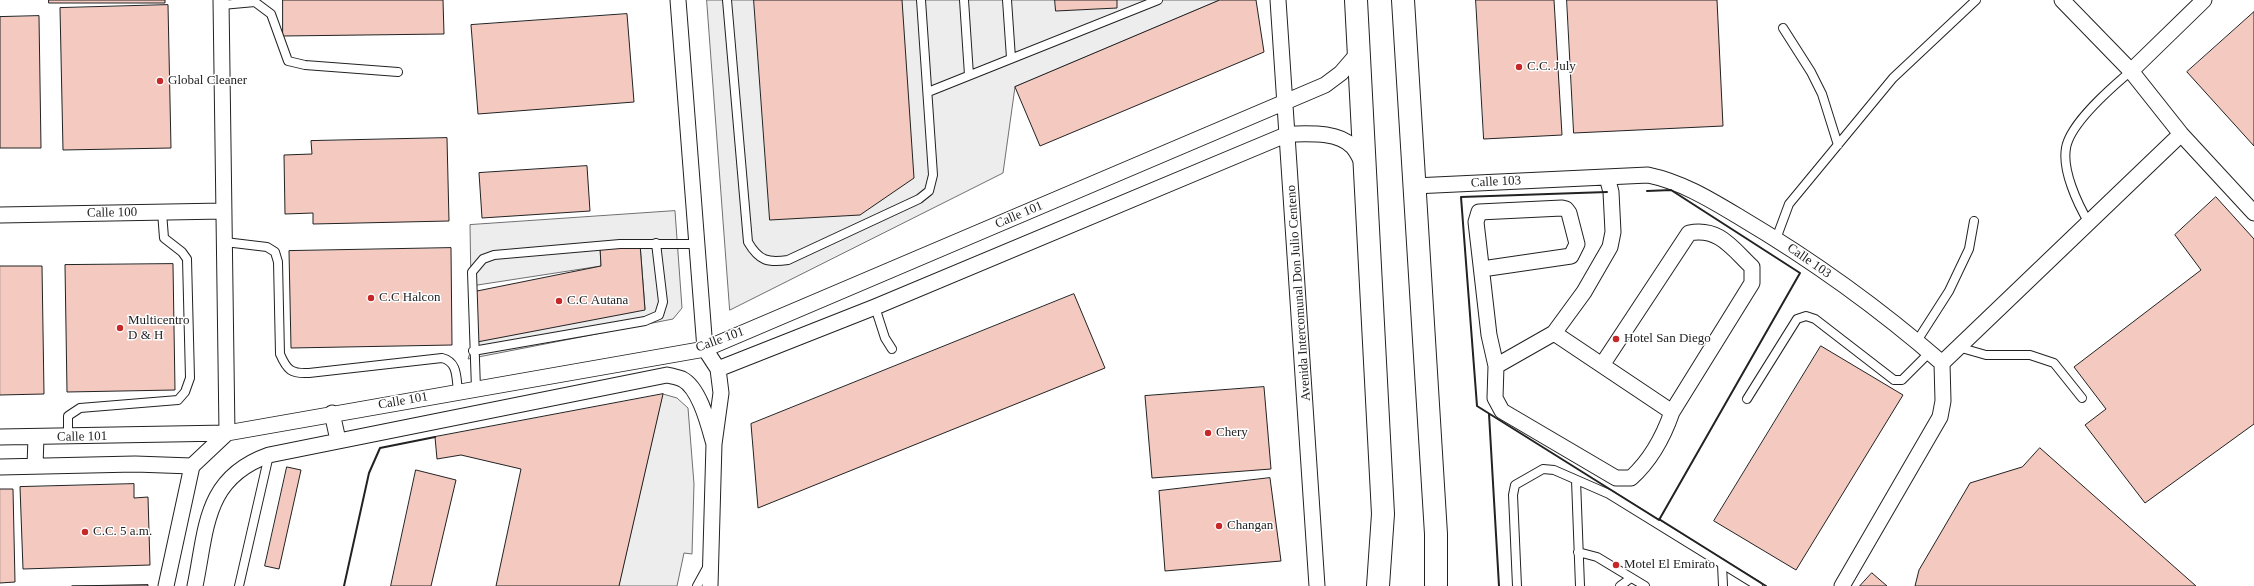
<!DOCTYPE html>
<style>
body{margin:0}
canvas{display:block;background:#fff}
</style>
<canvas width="2254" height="586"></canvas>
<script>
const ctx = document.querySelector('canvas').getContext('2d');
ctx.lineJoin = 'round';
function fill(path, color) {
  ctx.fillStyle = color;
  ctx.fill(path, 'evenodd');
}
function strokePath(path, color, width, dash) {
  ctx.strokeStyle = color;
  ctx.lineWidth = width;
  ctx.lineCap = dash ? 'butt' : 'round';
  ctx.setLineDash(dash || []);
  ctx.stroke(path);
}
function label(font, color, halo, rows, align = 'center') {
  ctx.font = font + ' "Times New Roman",serif';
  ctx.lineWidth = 3;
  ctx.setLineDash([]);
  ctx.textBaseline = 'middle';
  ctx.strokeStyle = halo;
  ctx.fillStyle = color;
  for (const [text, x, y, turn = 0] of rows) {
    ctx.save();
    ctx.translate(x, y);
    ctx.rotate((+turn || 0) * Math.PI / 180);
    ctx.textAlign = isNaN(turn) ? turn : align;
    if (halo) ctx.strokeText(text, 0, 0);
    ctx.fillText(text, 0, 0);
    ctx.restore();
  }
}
const parking = new Path2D(`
 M707,0H1220L1015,87L1003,173L730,310Z
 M675,211L682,308L673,319L468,359L477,331L645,309L640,244L600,247L601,266L471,286L470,225Z
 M663,394L677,398L688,408L694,484L692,554L684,553L677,586H619Z`);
const building = new Path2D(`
 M49,0H165V3H49Z
 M283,0H443L444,34L283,36Z
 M754,0H902L914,178L860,215L770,220Z
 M1055,0H1117V8L1056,11Z
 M1220,0H1256L1264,52L1040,146L1015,87Z
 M1476,0H1554L1562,135L1484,139Z
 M1567,0H1717L1723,126L1574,133Z
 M168,5L171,148L63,150L60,8Z
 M2254,12V146L2187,72Z
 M627,14L634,102L478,114L471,25Z
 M39,16L41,148H0V17Z
 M447,138L449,221L313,224V213L285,214L284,155L312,154L311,141Z
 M587,166L590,211L482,218L479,173Z
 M2216,197L2254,239V424L2145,503L2085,425L2106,409L2074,367L2201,270L2175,235Z
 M640,244L645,310L477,342L472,292L601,266L600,247Z
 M451,248L452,345L291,348L289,251Z
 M173,264L175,390L67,392L65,265Z
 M0,266H42L44,394L0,395Z
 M1074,294L1105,368L758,508L751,424Z
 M1821,346L1903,395L1796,570L1714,521Z
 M1264,387L1271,469L1152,478L1145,396Z
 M663,394L619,586H496L521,469L461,455L437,459L435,437Z
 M2040,448L2196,586H1915L1919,570L1970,483L2022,467Z
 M287,467L301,470L279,569L265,566Z
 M416,470L456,480L431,586H391Z
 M1270,478L1281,561L1165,571L1159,491Z
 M134,484V498L148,497L150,565L23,569L20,487Z
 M0,489H13L15,582L0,583Z
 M1872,573L1887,586H1860Z
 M148,585V586H72Z`);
const service = new Path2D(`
 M727,0L748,242C759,261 768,263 788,260L919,199L929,191L933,175L921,0
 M964,0L969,75
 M1007,0L1011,58
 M222,5L255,2L271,14L288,61L305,65L398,72
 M1783,28L1811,72L1822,94L1838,145
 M928,92L1158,0
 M2089,223C2077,203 2062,170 2066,148C2070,123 2112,87 2131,71
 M1776,239L1789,204L1893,78L1976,0
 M225,242L267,247L275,252L278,262L280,354C287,370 291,374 309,373L442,358C458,362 456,377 458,391
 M875,307L885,338L892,349
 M1917,341L1949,291L1969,249L1974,221
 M1958,347L1986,355H2030L2054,363L2082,398
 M473,351L645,321L659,315L663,302L656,243
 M476,389L472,272L483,259L494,255L620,244H697
 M1747,399L1797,319L1806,316L1815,319L1894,380H1902L1930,352
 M68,437V416L80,408L178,400L185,392L190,378L187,259L182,252L164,238L162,212
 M1576,480L1580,586
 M1578,552L1597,557L1645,586
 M1722,564L1723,586
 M239,586L269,455
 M697,586L708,566
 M1517,586L1513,495L1515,485L1543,469L1554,470L1609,494L1758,586
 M1620,586L1631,578`);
const minor = new Path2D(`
 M678,0L705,349L718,369L721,393L714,444L710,586
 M1278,0L1317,586
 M2062,0L2131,71L2181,134L2254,213
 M2131,71L2204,0
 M1414,186L1648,175C1682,182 1711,200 1741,218C1812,260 1880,309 1942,363L1943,401L1940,417L1842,586
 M0,215L224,211
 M1482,269L1571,256L1577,244L1569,213L1566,209L1562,208L1479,212L1476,222L1489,335L1496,366L1554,333L1584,292L1610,247L1613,232L1611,192L1607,177
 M1942,363L2181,134
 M1602,365L1689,233C1719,227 1732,248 1752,267V283L1672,412
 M1496,366L1495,398L1502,411L1616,478H1631C1651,460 1663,438 1672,412L1554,333
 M718,369L875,307L1288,134C1308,134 1336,131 1352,146C1357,151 1360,159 1364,165
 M332,413L338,440
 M0,437L227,433L705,349L1325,85L1341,73L1360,51
 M35,466L36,437
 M0,467L135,464L192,466
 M166,586L192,466L227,433L221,0
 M195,586C207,528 204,478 269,455L667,375C672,376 677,377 682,379C700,388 709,427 714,444`);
const primary = new Path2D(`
 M1356,0L1383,514L1378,586
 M1403,0L1436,534V586`);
const wall = new Path2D(`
 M1607,192L1461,197L1477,406L1659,520L1800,273L1671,190L1647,191
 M1489,414L1499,586
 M1659,519L1766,586
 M344,586L369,473L380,448L435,437`);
const markers = [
 [1519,67,4,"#c62828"],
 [160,81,4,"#c62828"],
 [371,298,4,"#c62828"],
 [559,301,4,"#c62828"],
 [120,328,4,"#c62828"],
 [1616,339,4,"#c62828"],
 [1208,433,4,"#c62828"],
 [1219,526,4,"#c62828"],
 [85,532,4,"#c62828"],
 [1616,565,4,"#c62828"]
];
const poiNames = [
 ["C.C. July",1527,67],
 ["Global Cleaner",168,81],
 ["C.C Halcon",379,298],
 ["C.C Autana",567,301],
 ["Multicentro",128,321],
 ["D & H",128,336],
 ["Hotel San Diego",1624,339],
 ["Chery",1216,433],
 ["Changan",1227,526],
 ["C.C. 5 a.m.",93,532],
 ["Motel El Emirato",1624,565]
];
const streetNames = [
 ["Calle 103",1496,182,-3],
 ["Calle 100",112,213,-1],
 ["Calle 101",1019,215,-23],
 ["Calle 103",1809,261,35],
 ["Avenida Intercomunal Don Julio Centeno",1299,293,-94],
 ["Calle 101",720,340,-20],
 ["Calle 101",403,401,-10],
 ["Calle 101",82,437,-1]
];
fill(parking, '#ededed');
strokePath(parking, '#6f6f6f', 1);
fill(building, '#f3c9c0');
strokePath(building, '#222', 1);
strokePath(service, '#222', 10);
strokePath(minor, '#222', 17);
strokePath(primary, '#222', 24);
strokePath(service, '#fff', 8);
strokePath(minor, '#fff', 15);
strokePath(primary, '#fff', 22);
strokePath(wall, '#222', 2);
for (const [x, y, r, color] of markers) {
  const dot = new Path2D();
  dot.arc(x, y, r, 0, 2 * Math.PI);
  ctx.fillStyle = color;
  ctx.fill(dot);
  strokePath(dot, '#fff', 1.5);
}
label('13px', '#222', '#fff', poiNames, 'left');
label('13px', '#222', '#fff', streetNames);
</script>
